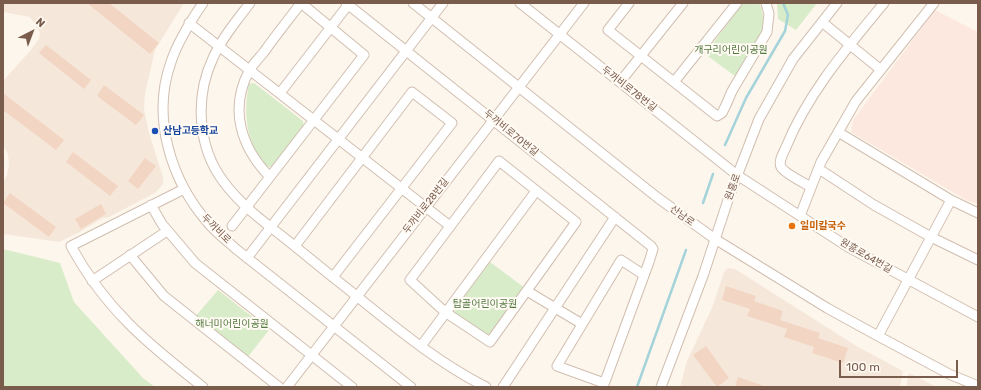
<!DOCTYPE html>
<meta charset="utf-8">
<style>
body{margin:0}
#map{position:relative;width:981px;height:390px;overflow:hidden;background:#fdf6ec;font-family:Rubik,sans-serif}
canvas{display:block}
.frame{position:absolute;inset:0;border:4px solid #7a5c4d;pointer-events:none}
.north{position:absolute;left:12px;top:12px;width:40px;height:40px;-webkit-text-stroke:3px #fffaf3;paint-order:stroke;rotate:42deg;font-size:11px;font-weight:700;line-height:16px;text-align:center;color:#7a5c4d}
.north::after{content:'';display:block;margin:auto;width:14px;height:18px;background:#7a5c4d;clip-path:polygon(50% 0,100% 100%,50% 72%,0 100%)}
.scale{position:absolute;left:839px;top:360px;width:119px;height:18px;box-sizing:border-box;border:2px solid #7a5c4d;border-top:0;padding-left:5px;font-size:12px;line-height:14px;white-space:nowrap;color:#7a5c4d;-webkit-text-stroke:3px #fffaf3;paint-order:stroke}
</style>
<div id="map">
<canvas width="981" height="390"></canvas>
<div class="frame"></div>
<div class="north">N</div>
<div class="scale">100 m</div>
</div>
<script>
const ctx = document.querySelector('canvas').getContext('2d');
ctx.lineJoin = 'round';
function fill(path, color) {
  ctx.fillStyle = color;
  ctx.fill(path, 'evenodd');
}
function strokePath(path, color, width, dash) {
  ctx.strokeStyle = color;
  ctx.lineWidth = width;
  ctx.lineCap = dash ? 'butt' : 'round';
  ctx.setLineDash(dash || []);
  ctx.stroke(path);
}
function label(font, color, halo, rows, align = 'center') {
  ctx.font = font + ' Rubik,"Noto Sans KR",sans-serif';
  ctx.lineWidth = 4;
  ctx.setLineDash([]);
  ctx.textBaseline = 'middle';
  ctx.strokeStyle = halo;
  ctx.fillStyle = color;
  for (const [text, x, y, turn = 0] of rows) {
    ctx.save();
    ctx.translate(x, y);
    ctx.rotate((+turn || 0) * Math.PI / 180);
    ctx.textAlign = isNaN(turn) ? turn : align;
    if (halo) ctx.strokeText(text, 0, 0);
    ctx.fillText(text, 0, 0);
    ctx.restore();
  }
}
const residential = new Path2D(`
 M3,3H184L155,50L145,94L144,109L149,133L163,177V184L155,193L109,217L101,219L78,233L59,242L3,234V183L7,175L9,165L8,154L3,145V81L30,51L39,39L40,32L30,17L3,12Z
 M728,268L735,269L858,347L903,371L900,387H680L687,361L712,308L724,272Z
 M909,373L937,387H906Z`);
const commercial = new Path2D(`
 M935,10L978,32V204L966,200L851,132L853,120Z`);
const green = new Path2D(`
 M743,3H759C773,30 750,55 735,76L705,54Z
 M777,3H817L796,30L778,19Z
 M254,83L303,121L304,127L272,167C263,167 261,162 257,154C245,132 244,108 249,84Z
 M3,249L60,263L74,302L143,378L155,387H3Z
 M490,262L525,288L494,333L482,335L454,316L456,304Z
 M218,290L269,330L247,358L195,317Z`);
const stream = new Path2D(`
 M725,145L746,98L785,31L788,15L783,3
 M703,203L713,174
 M637,387L686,250`);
const building = new Path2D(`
 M87,3H109L159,43L150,54Z
 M46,45L91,80L84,89L39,53Z
 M104,85L144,115L136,125L97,96Z
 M3,93L64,140L56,150L3,110Z
 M73,152L118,186L110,196L66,162Z
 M145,158L156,166L138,189L128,181Z
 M10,193L56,227L49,237L3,203Z
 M101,204L106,214L81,229L75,219Z
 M726,286L756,296L754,301L783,311L780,320L820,333L818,338L848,348L843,363L812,353L814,347L784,337L787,329L747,316L750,309L722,300Z
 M706,346L729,378L717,387L693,355Z
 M738,377L764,386V387H735Z`);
const minor = new Path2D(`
 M203,3C190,22 178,41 171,62C151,118 171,181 209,224C217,233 227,241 236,249L411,387
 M250,3C237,20 222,38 213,58C195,96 197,146 223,181C239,203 261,220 282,236C301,251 320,267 339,282C386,319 432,360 486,387
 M346,3L651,246L653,249L649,262L603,387
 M413,3L658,198L715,239L827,308L878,336L949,374L978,386
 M520,3L737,175L848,247L978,317
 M629,3L608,30L717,116L722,113L726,105L732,91L767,32L769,14L766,3
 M822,22L881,70
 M189,23L450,226
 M620,82L683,3
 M674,82L737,3
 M280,93L348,5
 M838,132L951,200L878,336
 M499,161L576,222L490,342L445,312L410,280Z
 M819,169L874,205L931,237L978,260
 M811,187C804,183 784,173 781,167C778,161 784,152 786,147C808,93 847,48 884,3
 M184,189L71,246C105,309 148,344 203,387
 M951,200L978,213
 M151,205L162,224L195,263L352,387
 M800,216L821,162L856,101L934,3
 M232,226L364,55L301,3C289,19 276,35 264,52C259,58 253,64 249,71C229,109 241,147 269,176
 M295,246L412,92L452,123L333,277
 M130,255L164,296L279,387
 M247,258L443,3
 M92,281L167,231
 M527,291L582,324
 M421,346L536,191
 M604,383L557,366L621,260L644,275
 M287,387L584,3
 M503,387L615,217
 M661,387L703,276L729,197L759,119L793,59L837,3`);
const markers = [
 [155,131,4,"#1a4fb4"],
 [792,226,4,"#e8710a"]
];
const parkNames = [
 ["개구리어린이공원",731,50],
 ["탑골어린이공원",485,304],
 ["해너미어린이공원",232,324]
];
const streetNames = [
 ["두꺼비로78번길",629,89,38],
 ["두꺼비로70번길",511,133,39],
 ["원흥로",733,187,-70],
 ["두꺼비로28번길",426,206,-52],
 ["산남로",682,216,36],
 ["두꺼비로",216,229,45],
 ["원흥로64번길",866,256,30]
];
const transitNames = [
 ["산남고등학교",163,131]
];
const foodNames = [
 ["일미칼국수",800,226]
];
fill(residential, '#f5e8da');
fill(commercial, '#fde8e0');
fill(green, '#d8ecc9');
strokePath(stream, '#a5d3da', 2.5);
fill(building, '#f3d5c3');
strokePath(minor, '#d1beb0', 11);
strokePath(minor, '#fff', 9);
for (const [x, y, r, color] of markers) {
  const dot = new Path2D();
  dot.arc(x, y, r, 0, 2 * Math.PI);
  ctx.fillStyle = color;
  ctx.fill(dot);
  strokePath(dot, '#fffaf3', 1.5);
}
label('10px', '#537a41', '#fffaf3', parkNames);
label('10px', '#7a5c4d', '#fffaf3', streetNames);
label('bold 10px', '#164399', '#fffaf3', transitNames, 'left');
label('bold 10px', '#c56008', '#fffaf3', foodNames, 'left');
</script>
